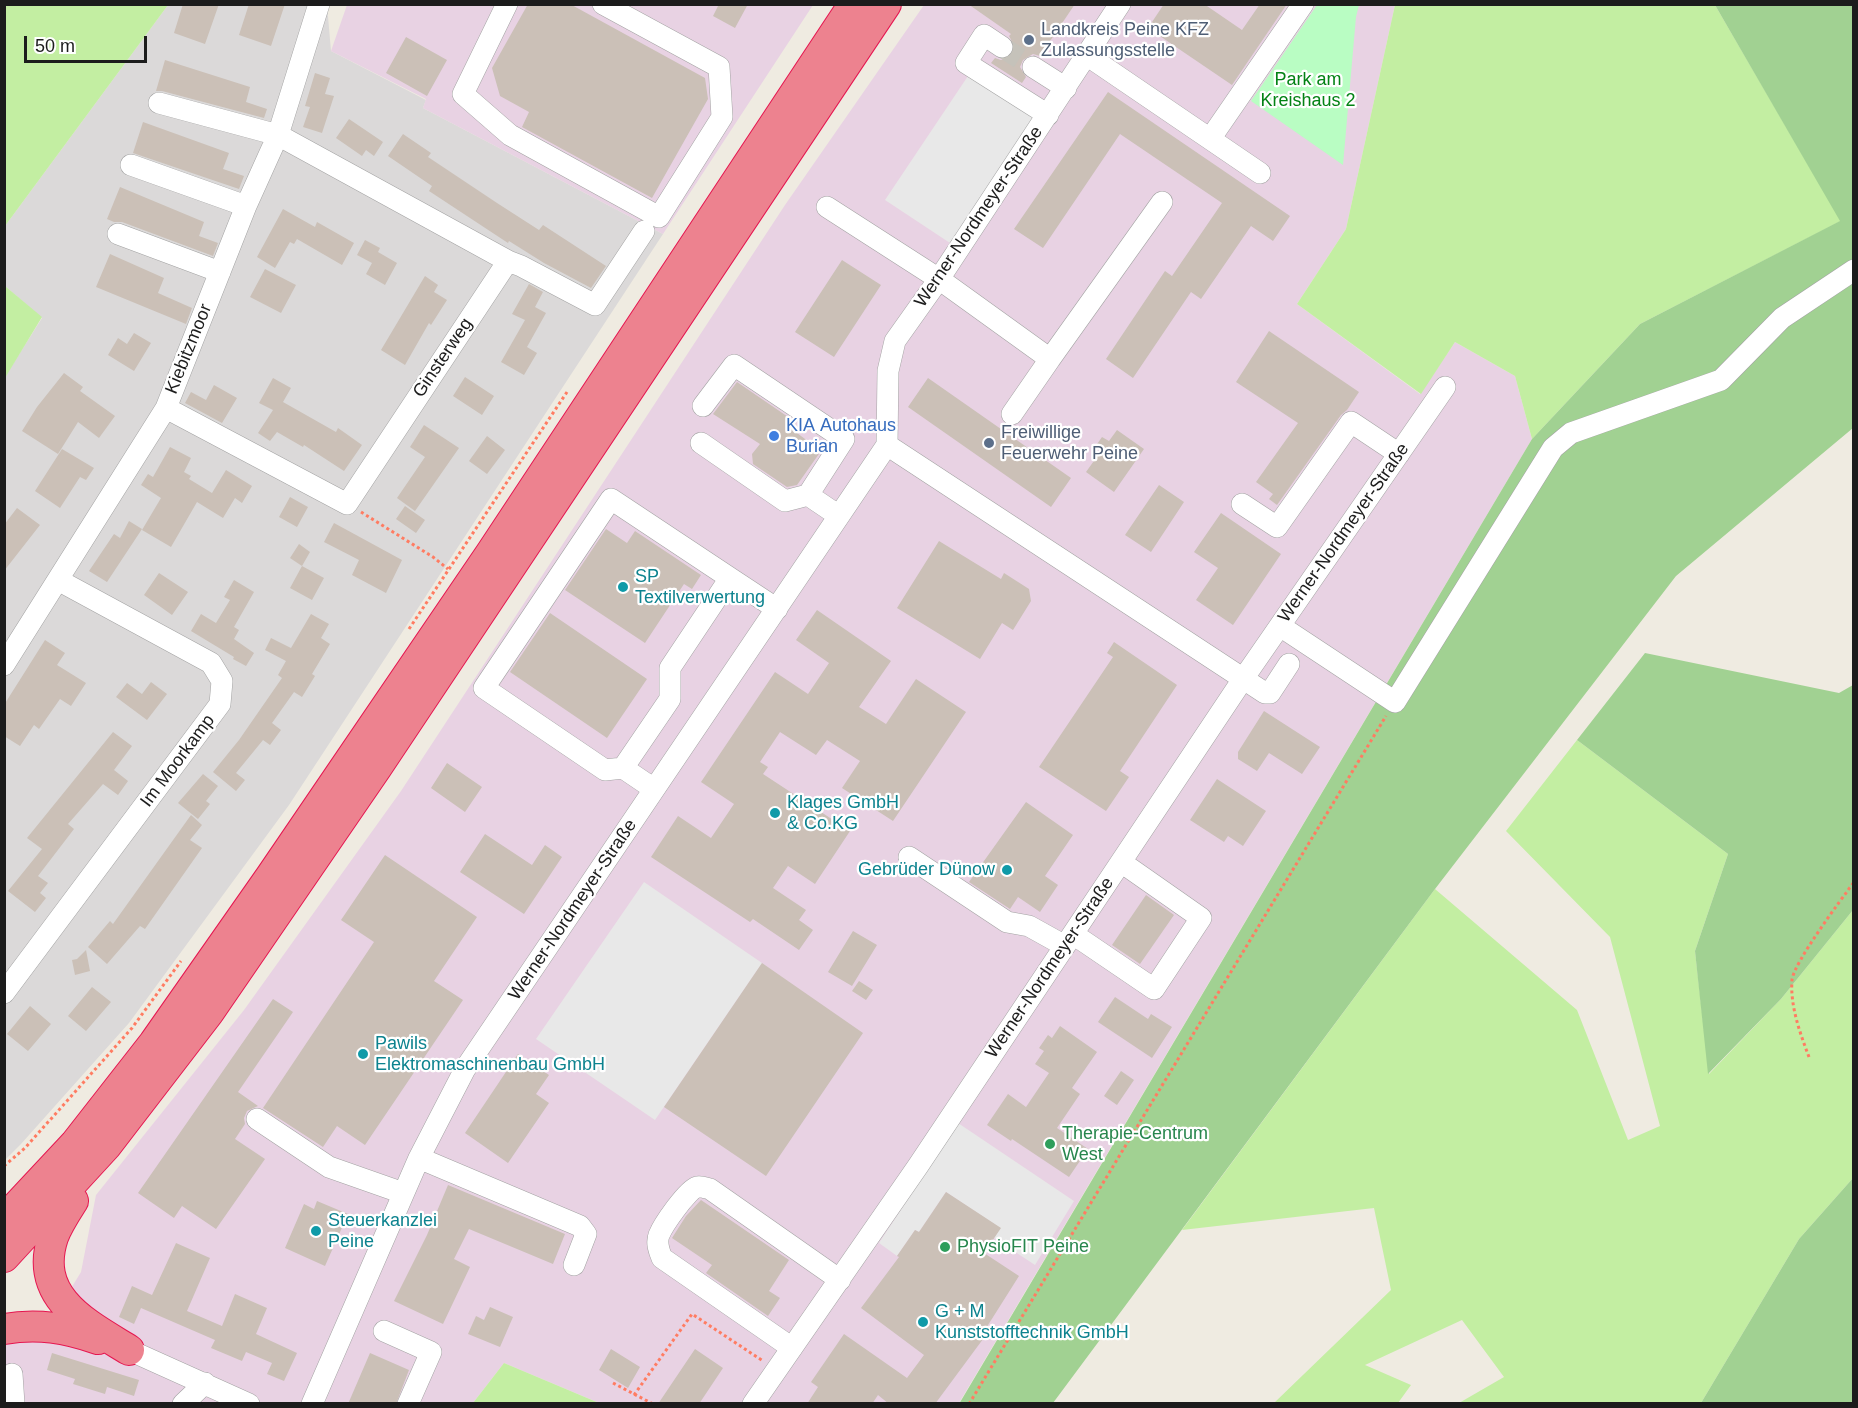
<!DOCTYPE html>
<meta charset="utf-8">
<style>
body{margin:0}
#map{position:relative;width:1858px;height:1408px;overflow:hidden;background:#efebe1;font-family:Arial,sans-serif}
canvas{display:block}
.frame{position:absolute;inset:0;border:6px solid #1c1c1c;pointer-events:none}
.scale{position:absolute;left:24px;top:36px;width:123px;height:27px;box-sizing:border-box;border:3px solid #1c1c1c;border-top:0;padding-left:8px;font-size:18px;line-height:21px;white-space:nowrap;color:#1c1c1c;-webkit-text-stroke:4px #fff;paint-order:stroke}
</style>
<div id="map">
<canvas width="1858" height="1408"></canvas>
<div class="frame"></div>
<div class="scale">50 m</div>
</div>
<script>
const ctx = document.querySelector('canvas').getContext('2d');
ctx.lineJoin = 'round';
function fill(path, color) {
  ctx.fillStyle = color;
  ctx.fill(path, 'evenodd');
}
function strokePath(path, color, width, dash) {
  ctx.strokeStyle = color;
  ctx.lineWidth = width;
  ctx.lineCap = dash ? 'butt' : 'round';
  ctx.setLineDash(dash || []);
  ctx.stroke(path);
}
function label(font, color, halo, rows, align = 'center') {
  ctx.font = font + ' Arial,sans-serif';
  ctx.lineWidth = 4.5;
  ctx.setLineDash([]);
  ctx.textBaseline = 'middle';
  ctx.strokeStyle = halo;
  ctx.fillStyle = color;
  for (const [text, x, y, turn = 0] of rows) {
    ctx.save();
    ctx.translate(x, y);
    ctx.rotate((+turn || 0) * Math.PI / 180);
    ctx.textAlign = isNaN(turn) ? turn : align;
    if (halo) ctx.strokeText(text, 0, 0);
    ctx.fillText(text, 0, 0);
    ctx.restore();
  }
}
const residential = new Path2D(`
 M168,5H327L331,51L426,100L423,108L663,234L289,805L129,1023L21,1144L5,1160L4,378L42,318L5,286V226Z`);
const industrial = new Path2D(`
 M347,5H813L663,234L423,108L426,99L331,51Z
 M924,5H1395L1346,229L1297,304L1420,394L1455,342L1515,376L1532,439L959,1403H599L504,1363L473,1403L5,1404V1342L59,1308L81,1272L96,1195L244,1010L401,791L785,205Z`);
const grass = new Path2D(`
 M5,4L168,5L5,226L4,5Z
 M1395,5H1715L1841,221L1640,324L1532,439L1515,376L1455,342L1421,394L1297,304L1346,229Z
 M5,286L42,317L5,378Z
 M1577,740L1728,854L1695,951L1709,1074L1781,999L1853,910V1178L1799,1239L1701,1403H1459L1504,1377L1462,1320L1365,1365L1411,1385L1398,1403H1274L1391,1290L1374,1208L1182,1230L1435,889L1577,1010L1628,1140L1660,1126L1610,937L1506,831Z
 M504,1363L599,1403H473Z`);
const forest = new Path2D(`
 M1715,5H1853V428L1676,576L1435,889L1053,1403L959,1404L1532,439L1640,324L1840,221Z
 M1645,653L1839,693L1853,685V910L1781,999L1708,1074L1695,951L1728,854L1577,740Z
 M1853,1178V1403H1701L1799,1239Z`);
const park = new Path2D(`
 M1317,5H1359L1356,17L1343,165L1251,101Z`);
const parking = new Path2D(`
 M970,73L1035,116L950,243L885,200Z
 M644,882L762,963L655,1120L536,1039Z
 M958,1123L1074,1201L1035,1265L994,1238L1000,1228L946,1192L919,1232L915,1230L897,1256L879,1243Z`);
const building = new Path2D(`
 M183,4H219L205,44L174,33Z
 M249,4H285L271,46L239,35Z
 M528,4H570L705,78L708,99L652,198L522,127L529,112L500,96L492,68Z
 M719,4H748L735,28L713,16Z
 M968,4H1075L1040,56L1033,54L1023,60L1020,67L1026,77L1022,83L991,63L995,58L1001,60L1007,59L1013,54L1015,47L1009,36L1011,34Z
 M1164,4H1204L1242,30L1260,4H1287L1232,85L1148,28Z
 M406,37L447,60L427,96L386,73Z
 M165,60L250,87L246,102L267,109L264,118L162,91H156Z
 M315,73L330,78L325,94L334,96L322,133L303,127L310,107L305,106Z
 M1108,92L1290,216L1273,241L1251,226L1201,299L1191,292L1133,378L1106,359L1165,271L1172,276L1222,203L1120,134L1043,248L1014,229Z
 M349,119L383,142L374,156L366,150L362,156L336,138Z
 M143,122L229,153L223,169L244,176L239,189L133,153Z
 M403,134L431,153L428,157L497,203L539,230L543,225L606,266L591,288L544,263L509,241L508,243L429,191L432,186L388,156Z
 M120,187L204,222L199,236L218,243L213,256L122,222H114L107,219Z
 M283,209L315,227L317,222L354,243L342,265L297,239L294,244L290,242L275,268L257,257Z
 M365,240L380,248L378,252L397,263L385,285L366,274L372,263L357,255Z
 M110,254L164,278L158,293L192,308L186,324L96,287Z
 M842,260L881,285L834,357L795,332Z
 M265,269L296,285L281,313L250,297Z
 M425,276L438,285L434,292L447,300L431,325L429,323L405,365L381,350Z
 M529,284L543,292L535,307L546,313L527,347L537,353L524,375L501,362L525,320L512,314Z
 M1269,331L1359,392L1347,410L1341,415L1277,505L1269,499L1273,494L1256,482L1298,423L1236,382Z
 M134,333L151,343L134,371L108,355L118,338L127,344Z
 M64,373L83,387L80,391L115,416L99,438L78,422L58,454L22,431L37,407Z
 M465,377L494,396L482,415L453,396Z
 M273,378L291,388L283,402L336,432L338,428L362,445L344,471L304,445L303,447L277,432L270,441L258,433L273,410L259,403Z
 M928,378L1071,478L1051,507L908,407Z
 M737,382L794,421L789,427L821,451L797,485L787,487L753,464L752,454L760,444L713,414Z
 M214,385L237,398L222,423L185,403L191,392L206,400Z
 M424,425L459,448L415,511L397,498L425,457L410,447Z
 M1117,430L1144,449L1114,492L1086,472L1101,451L1095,447L1102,437L1109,441Z
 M487,436L505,450L487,474L469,461Z
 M170,447L191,458L184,472L191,476L189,479L212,493L226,470L252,486L242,503L235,498L223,518L197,502L171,547L142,530L161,498L141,485L148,474L153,477Z
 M62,449L94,468L86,480L80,477L60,508L35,491Z
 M1159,485L1184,502L1151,552L1125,535Z
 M290,497L308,507L297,527L279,517Z
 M405,506L425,520L416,533L396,519Z
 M17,508L40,525L4,571V525Z
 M1221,513L1281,554L1233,625L1196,600L1218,568L1194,552Z
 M129,521L142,529L107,582L89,571L114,534L120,538Z
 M334,523L402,560L386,593L352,575L359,560L324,542Z
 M606,529L627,543L635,531L701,575L692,589L684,584L645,643L565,590Z
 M939,541L1001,579L1004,573L1029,589L1031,601L1013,630L1002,623L980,659L897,608Z
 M299,544L310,552L302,566L290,558Z
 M302,566L324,578L312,600L290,588Z
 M159,573L188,592L172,615L144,595Z
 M234,580L254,592L234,627L239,630L234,639L254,653L246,666L233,659L234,657L191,631L201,614L216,623L230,600L224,597Z
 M817,610L891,661L859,707L886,724L916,679L966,712L893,821L842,788L860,761L827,740L816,755L780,732L760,762L768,767L763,774L850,831L815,884L788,866L773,888L806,910L799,920L813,930L799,950L753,919L750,922L651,857L678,816L711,838L734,804L701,782L775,672L808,694L829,663L796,640Z
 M550,613L647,679L607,738L510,672Z
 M311,614L329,624L321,638L330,644L312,674L315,676L302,697L294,692L272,723L281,730L270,745L263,740L236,773L245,780L236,791L213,772L239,740L282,678L278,675L286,661L265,650L271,638L291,648Z
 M45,640L65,653L57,665L86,683L71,706L60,699L39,729L34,725L20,746L4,736V705Z
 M1114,642L1177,685L1120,771L1129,777L1106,811L1039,767L1113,657L1107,653Z
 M151,682L167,694L147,720L116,697L127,683L142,694Z
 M1264,711L1320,747L1302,774L1269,753L1257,771L1238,759V752Z
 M113,732L132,746L114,770L128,781L118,795L103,784L68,824L74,829L38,876L48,883L40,893L46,898L35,912L8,891L42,849L27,838Z
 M447,763L482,787L465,812L431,788Z
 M203,774L218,786L206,801L210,804L198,819L178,803Z
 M1217,779L1266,811L1243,846L1228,836L1224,842L1190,820Z
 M1026,802L1073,835L1045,876L1058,885L1040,912L1018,897L1010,909L969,882Z
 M191,815L202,825L190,840L202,848L145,929L140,926L107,964L88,947L110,921L113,924Z
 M485,834L532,865L545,845L562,857L524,914L460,872Z
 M385,855L477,917L434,981L463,1000L365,1145L337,1126L323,1147L263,1108L374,942L341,920Z
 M1146,895L1174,915L1140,964L1112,945Z
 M853,931L877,945L852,986L828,972Z
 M86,950L90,971L75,975L72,960L77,959Z
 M762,963L863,1033L766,1176L664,1107Z
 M859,981L873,990L866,1000L852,991Z
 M92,987L111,1002L86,1031L68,1016Z
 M1115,997L1148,1019L1151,1014L1172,1027L1152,1058L1098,1022Z
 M273,999L293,1012L238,1092L258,1106L247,1111L244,1118L245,1124L235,1139L265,1159L216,1229L182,1206L174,1218L138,1193Z
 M30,1006L51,1024L28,1051L7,1034Z
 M1060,1026L1097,1052L1072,1088L1080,1094L1057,1128L1088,1149L1069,1177L1012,1139L1011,1141L987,1125L1008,1094L1026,1107L1049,1073L1035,1064L1044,1051L1039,1048L1048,1035L1052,1038Z
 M518,1054L549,1075L536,1094L549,1103L508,1163L465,1133Z
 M1121,1071L1134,1080L1117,1105L1104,1096Z
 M448,1185L565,1234L553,1264L469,1229L454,1259L470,1267L443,1324L394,1301L427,1235Z
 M946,1192L1001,1228L984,1253L1019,1276L983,1333L986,1335L935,1404H889L878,1395L872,1404H807L818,1387L811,1382L844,1334L907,1378L924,1355L861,1308L899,1257L897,1256L915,1230L919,1232Z
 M701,1200L789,1260L769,1291L780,1298L768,1316L706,1273L712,1265L672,1238L686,1216Z
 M317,1201L348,1214L325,1266L285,1248L304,1204L314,1209Z
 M176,1243L210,1258L187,1311L222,1326L235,1294L267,1308L256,1334L297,1353L284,1381L267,1374L272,1363L246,1352L242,1361L211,1348L215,1340L141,1308L134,1324L119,1317L132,1286L152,1295Z
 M490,1307L513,1317L500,1347L468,1334L476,1316L484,1320Z
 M611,1349L640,1367L628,1388L599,1370Z
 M695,1349L723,1368L699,1404H658Z
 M52,1353L139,1380L134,1396L107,1387L105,1394L73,1384L75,1379L47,1370Z
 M370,1353L409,1370L396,1404H348Z`);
const minorTunnel = new Path2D(`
 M1002,47L1033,67`);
const path = new Path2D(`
 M361,512L433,557L448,569
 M409,629L567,392
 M1809,1057C1800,1033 1790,1006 1792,980C1794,962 1841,900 1854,882
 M4,1166L25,1148L132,1028L181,961
 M613,1383L653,1404
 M634,1395L692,1314L763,1361
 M969,1404L1386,716`);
const minor = new Path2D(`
 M507,4L463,94L510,135L659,217L722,117L719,67L603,4
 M1002,47L984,35L966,63L1048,115
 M1088,56L1260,173
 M1033,67L1066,88
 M159,103L278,135L508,261L347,504L166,408
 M1210,139L1303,4
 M131,165L246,206
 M827,207L939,279L1050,359L1012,414
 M118,234L220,272
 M508,261L521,266L595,305L644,231
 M1050,359L1162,202
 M703,406L734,365L844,439L808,495
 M701,443L785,501L808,495L839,516
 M887,445L1265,693H1270L1289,664
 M1242,504L1277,527L1351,422L1399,454
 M1280,626L1395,702L1553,448L1571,433L1721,380L1782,318L1854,270
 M4,665L166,408L246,206L278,135L319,4
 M623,768L605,770L484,688L611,499L730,578
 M654,789L623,768L670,699V668L730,578L777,609
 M909,857L1007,922L1029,926L1065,946
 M1073,934L1154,989L1201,918L1121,862
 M4,993L220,704L222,681L211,663L58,580
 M257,1119L329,1167L403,1193
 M419,1158L580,1226L586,1234L574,1265
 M384,1331L431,1352L408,1404
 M792,1348L662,1258C659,1251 656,1243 659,1235C663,1225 687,1190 697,1187C701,1186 706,1188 710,1189L840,1280
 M129,1350L249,1404
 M12,1374L14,1404
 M183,1404L205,1383
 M312,1404L419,1158L465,1069L887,445L888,371L895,341L939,279L1120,4
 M753,1404L918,1166L1243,679L1445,387`);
const highway = new Path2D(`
 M73,1201C66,1212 58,1224 53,1237C33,1298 87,1324 129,1350
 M4,1220L75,1144L154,1043L271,876L491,553L854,4
 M4,1257L106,1146L209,1012L377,767L886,4
 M4,1329C38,1323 66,1328 98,1339`);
const markers = [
 [1029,40,6,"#5c6f8a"],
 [774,436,6,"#3f7fe0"],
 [989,443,6,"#5c6f8a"],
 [623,587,6,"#0f9aa8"],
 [775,813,6,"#0f9aa8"],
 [1007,870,6,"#0f9aa8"],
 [363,1054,6,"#0f9aa8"],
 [1050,1144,6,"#2e9e5b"],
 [316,1231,6,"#0f9aa8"],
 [945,1247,6,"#2e9e5b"],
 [923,1322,6,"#0f9aa8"]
];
const serviceNames = [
 ["Landkreis Peine KFZ",1041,30],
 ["Zulassungsstelle",1041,51],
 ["Freiwillige",1001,433],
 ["Feuerwehr Peine",1001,454]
];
const parkNames = [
 ["Park am",1308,80],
 ["Kreishaus 2",1308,101]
];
const streetNames = [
 ["Werner-Nordmeyer-Straße",979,217,-56],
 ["Kiebitzmoor",189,349,-68],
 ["Ginsterweg",443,358,-56],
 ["Werner-Nordmeyer-Straße",1344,533,-55],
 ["Im Moorkamp",178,761,-53],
 ["Werner-Nordmeyer-Straße",573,910,-56],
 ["Werner-Nordmeyer-Straße",1050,968,-56]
];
const shopNames = [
 ["KIA Autohaus",786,426],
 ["Burian",786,447]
];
const cultureNames = [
 ["SP",635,577],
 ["Textilverwertung",635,598],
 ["Klages GmbH",787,803],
 ["& Co.KG",787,824],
 ["Gebrüder Dünow",995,870,"right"],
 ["Pawils",375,1044],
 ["Elektromaschinenbau GmbH",375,1065],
 ["Steuerkanzlei",328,1221],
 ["Peine",328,1242],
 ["G + M",935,1312],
 ["Kunststofftechnik GmbH",935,1333]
];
const leisureNames = [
 ["Therapie-Centrum",1062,1134],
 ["West",1062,1155],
 ["PhysioFIT Peine",957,1247]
];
fill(residential, '#dbd9d9');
fill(industrial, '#e8d2e3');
fill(grass, '#c3eea2');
fill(forest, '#a1d192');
fill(park, '#b9fdc3');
fill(parking, '#e8e8e8');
fill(building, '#cbc0b7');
strokePath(minorTunnel, '#c5c2ba', 21, [21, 10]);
strokePath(minor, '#a3a3a3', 22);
strokePath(highway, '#e51650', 32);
strokePath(path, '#ff7c62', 3, [3, 3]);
strokePath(minor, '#fff', 21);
strokePath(highway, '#ed828f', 30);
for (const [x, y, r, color] of markers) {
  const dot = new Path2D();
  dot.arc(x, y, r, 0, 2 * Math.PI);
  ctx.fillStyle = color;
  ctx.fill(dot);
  strokePath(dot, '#fff', 2);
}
label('18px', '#4e5e75', '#fff', serviceNames, 'left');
label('18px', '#038215', '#fff', parkNames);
label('18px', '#1c1c1c', '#fff', streetNames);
label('18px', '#366cbe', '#fff', shopNames, 'left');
label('18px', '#0d838f', '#fff', cultureNames, 'left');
label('18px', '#27864d', '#fff', leisureNames, 'left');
</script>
